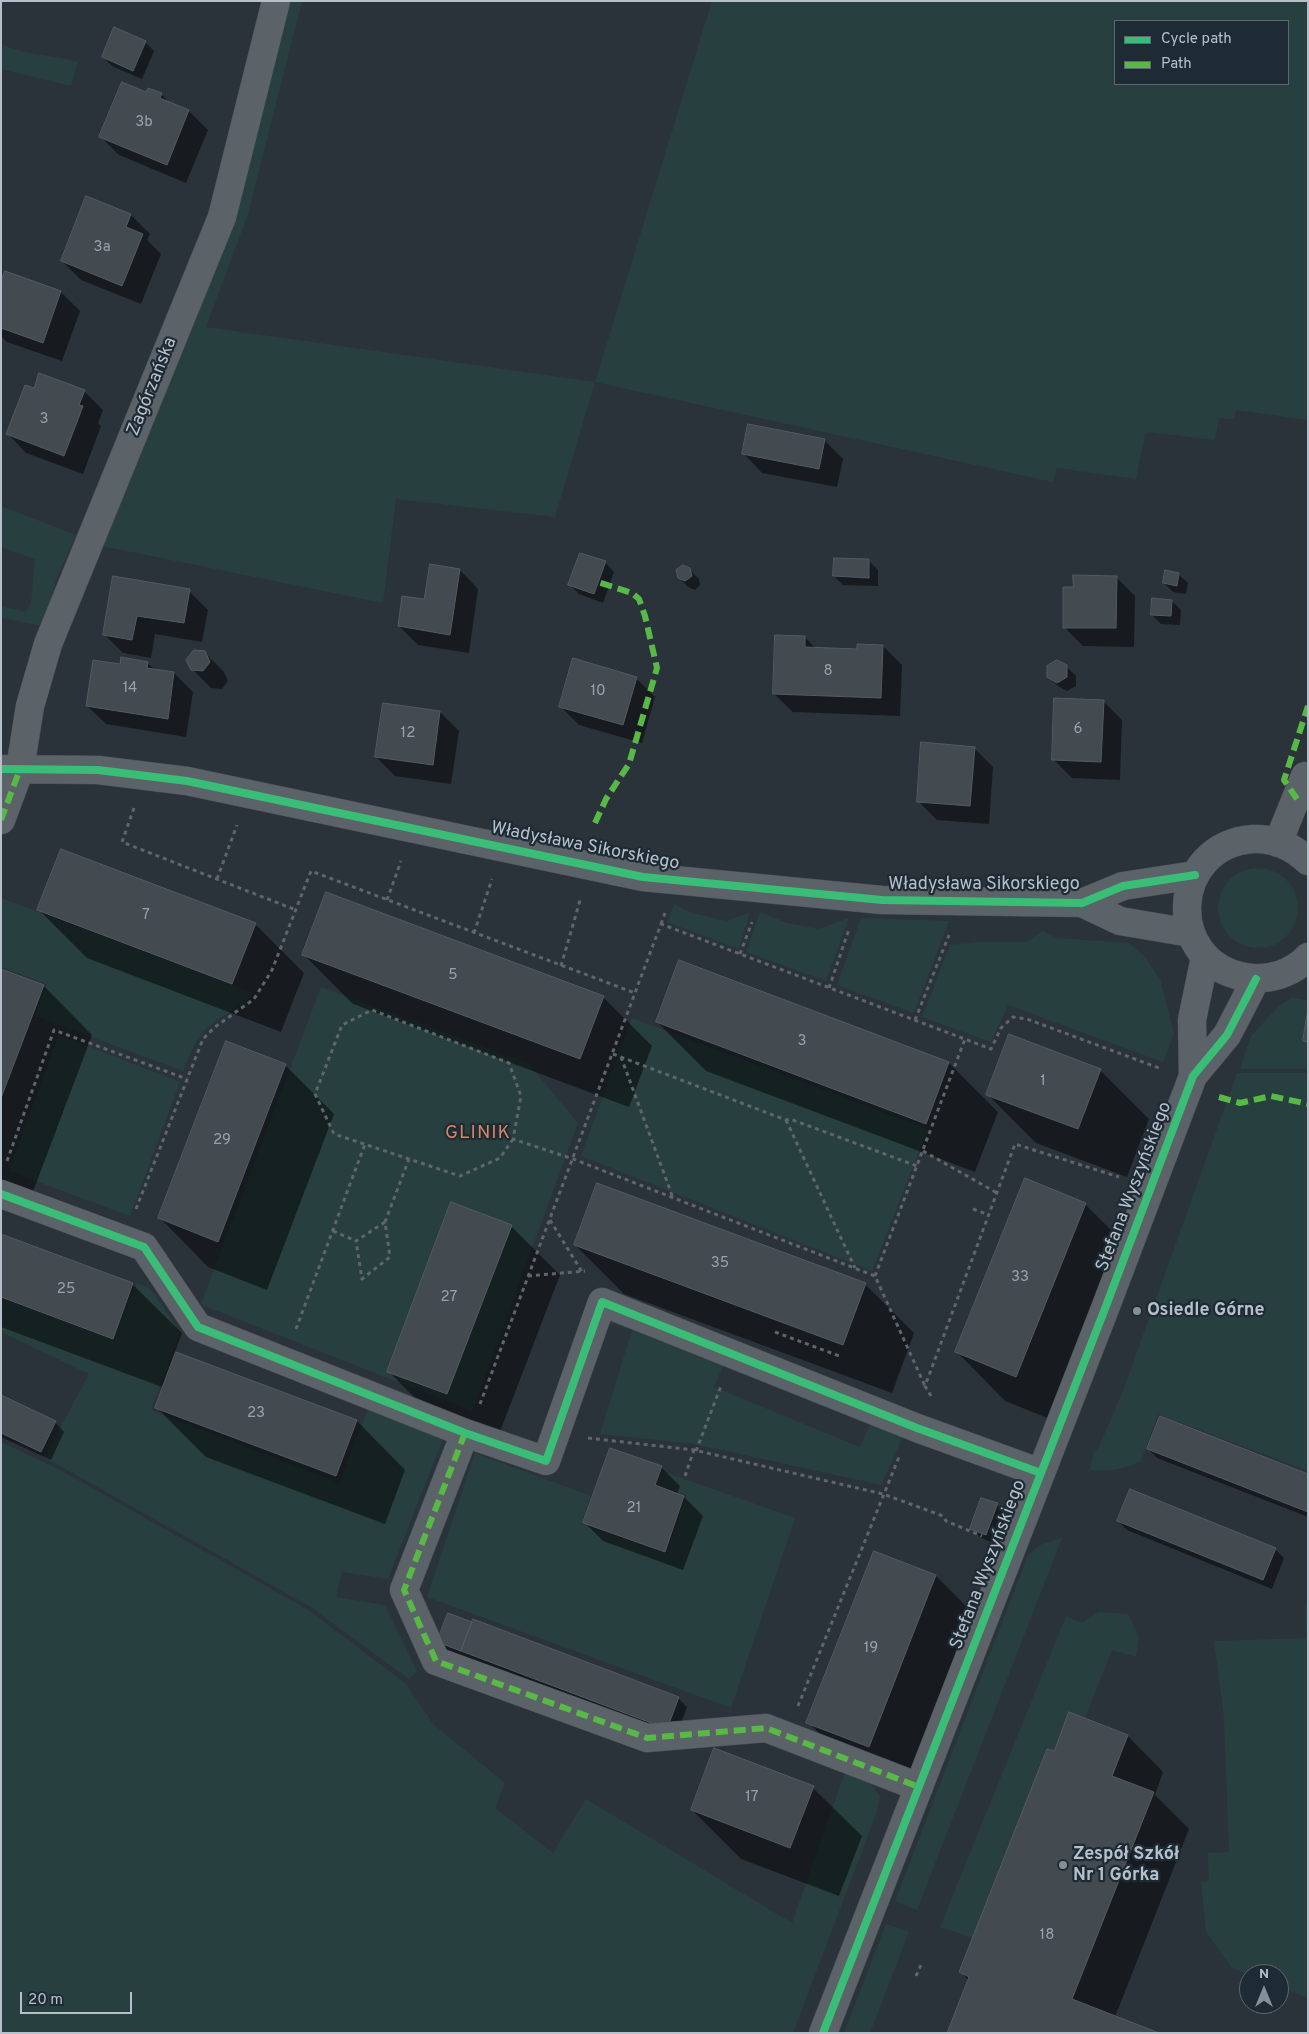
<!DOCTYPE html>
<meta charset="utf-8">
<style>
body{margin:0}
#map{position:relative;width:1309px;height:2034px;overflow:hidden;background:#2b333a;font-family:Overpass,sans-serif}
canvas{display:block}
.frame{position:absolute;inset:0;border:2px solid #b6c0ca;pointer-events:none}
.legend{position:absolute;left:1114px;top:20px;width:175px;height:65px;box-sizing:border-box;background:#1e2b35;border:1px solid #5b6771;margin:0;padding:6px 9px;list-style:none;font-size:15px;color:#b6c0ca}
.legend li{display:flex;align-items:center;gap:10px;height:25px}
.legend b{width:25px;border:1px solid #5b6771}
.north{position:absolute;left:1239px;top:1964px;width:50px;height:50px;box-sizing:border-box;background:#1e2b35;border:1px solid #5b6771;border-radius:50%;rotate:0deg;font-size:14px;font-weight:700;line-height:20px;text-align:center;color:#b6c0ca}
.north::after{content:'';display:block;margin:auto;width:18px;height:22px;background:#858f98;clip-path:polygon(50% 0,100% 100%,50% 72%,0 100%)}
.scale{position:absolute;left:20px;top:1992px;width:112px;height:22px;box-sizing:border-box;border:2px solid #b6c0ca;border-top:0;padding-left:6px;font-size:15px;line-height:18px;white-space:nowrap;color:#b6c0ca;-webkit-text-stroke:4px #1e2b35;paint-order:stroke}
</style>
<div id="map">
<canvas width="1309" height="2034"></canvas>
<div class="frame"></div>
<ul class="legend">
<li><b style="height:6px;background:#3abd76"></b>Cycle path</li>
<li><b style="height:6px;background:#58b947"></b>Path</li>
</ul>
<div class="north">N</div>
<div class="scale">20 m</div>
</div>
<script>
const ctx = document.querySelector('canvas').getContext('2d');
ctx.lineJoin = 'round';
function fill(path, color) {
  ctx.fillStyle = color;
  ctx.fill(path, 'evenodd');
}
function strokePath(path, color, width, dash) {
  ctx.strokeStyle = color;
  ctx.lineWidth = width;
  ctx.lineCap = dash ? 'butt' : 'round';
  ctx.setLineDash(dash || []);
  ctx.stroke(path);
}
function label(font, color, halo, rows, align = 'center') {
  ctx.font = font + ' Overpass,sans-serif';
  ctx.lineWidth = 4.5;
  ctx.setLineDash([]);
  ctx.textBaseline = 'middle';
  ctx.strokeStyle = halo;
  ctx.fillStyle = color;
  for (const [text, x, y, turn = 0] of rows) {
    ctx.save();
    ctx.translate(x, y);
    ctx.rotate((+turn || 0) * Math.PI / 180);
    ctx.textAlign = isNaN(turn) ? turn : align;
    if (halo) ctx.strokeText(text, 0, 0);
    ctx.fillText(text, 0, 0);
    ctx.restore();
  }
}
const green = new Path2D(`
 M290,1H302L248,214L206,327L595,382L712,1H1308V420L1236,410L1234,419L1219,418L1215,440L1149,432L1145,435L1136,479L1057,468L1053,482L595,382L555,517L396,499L383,603L102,546L128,478L195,322L233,216ZM1115,21H1288V84H1115Z
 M1,44C25,55 53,55 78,62L71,86L1,69Z
 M1,506L76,535L57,577L43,626L1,618V606L26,612L31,603L35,559L1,547Z
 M1218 908a40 40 0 1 1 80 0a40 40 0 1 1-80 0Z
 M1,898L253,993C249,1002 214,1020 205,1030C194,1041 189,1057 183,1071L35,1016L47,984L1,967Z
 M674,904L689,912L726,921L750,912L739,949L667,922Z
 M760,912L787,923L819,929L849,918L826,981L746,952Z
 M861,918L949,921L914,1013L837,985Z
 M1043,931L1057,938L1129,943L1145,957L1160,979L1174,1034L1163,1062L1008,1005L991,1042L922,1017L950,945L978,942H1026Z
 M321,987L528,1063L578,1123L472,1411L202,1305V1301Z
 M1292,997L1308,1001V1069H1240L1251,1036L1277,1008Z
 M632,1018L928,1129L872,1271L581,1156Z
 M59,1035L180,1082L130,1216L9,1171Z
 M1237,1073H1308V1471L1158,1414L1141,1461C1124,1469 1109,1472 1090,1470L1093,1453L1097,1451L1123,1391Z
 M137,1283L150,1288L180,1332L151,1409L154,1411L339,1483L368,1409L443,1439L388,1579L342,1572L336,1597L385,1605L417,1671L409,1679L309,1606L60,1466L44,1458L89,1374L1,1332V1298L114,1340Z
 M606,1310L728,1354L714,1387L860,1447L876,1411L908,1426L881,1485L695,1444L600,1434L632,1330L604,1321Z
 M1,1442L58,1469L307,1609L406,1684L433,1724L505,1783L495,1808L553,1853L586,1799L792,1923L845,1772L872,1785L880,1797L876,1814L793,2033H1Z
 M475,1453L591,1496L581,1524L666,1554L687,1495L657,1485L662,1471L795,1518L731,1708L427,1597Z
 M1062,1538L917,1910L895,1901L1028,1555L1040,1545Z
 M1308,1597V1998L1279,1987V1974L1249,1975L1232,1968L1206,1932L1201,1882L1209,1881L1208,1853L1229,1852L1224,1718L1214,1641L1306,1638L1305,1609Z
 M1099,1612L1128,1614L1139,1637L1136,1657L1112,1650L1085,1718L1069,1712L1054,1751L1047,1749L973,1938L940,1927L1066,1616L1082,1623Z
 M886,1924L909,1932L870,2033H844Z`);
const shadow = new Path2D(`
 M145,42L154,51L142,79L112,66L103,57Z
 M146,94H161L171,104L189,111L208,130L186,183L119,155L100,136Z
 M87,198L131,215L150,234L147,240L161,254L141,304L81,280L62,261Z
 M6,273L61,292L80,311L62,361L7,342L1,336V287Z
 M35,389L84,391L103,410L98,423L101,426L83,474L26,453L8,434Z
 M824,440L843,459L837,487L762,473L744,454Z
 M869,561L878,570V586L843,585L834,576Z
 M605,562L614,572L603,603L579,594L570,585Z
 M689,569L699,579L700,585L695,590L688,587L679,578Z
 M460,570L478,589L469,653L418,645L399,626Z
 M1178,574L1188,583L1186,594L1173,592L1164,583Z
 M1116,577L1135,596L1134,647L1083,646L1064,627L1074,588Z
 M114,578L189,591L208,610L202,642L155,634L151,658L123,653L104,634Z
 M1172,601L1181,610L1180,625L1161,624L1152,615Z
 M805,637L816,649L858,650L883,646L902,665L900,716L793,712L774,694Z
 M205,653L224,672L228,681L222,689L211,688L192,669Z
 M147,663L155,670L174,673L193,692L186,737L106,724L87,706Z
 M1066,666L1076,676V686L1067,691L1058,686L1048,677Z
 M636,678L655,697L642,743L579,725L560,706Z
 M1103,701L1122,720L1120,780L1072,778L1053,759Z
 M440,712L459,731L451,784L395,776L376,757Z
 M974,748L993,767L989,824L937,820L918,801Z
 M38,909L255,924L304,973L281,1032L87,958Z
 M304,955L603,997L652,1046L629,1107L353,1004Z
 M680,962L949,1063L998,1112L975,1172L706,1071L657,1022Z
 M1,971L44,986L92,1035L31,1197L1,1186Z
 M285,1065L334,1114L267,1290L208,1267L160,1218Z
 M1100,1070L1149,1119L1127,1177L1036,1143L988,1095Z
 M1085,1204L1134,1253L1065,1425L1005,1401L957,1352Z
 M511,1226L560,1275L496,1442L437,1420L388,1371Z
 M1,1235L133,1285L182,1333L162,1387L1,1327Z
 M575,1245L865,1284L914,1333L892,1393L624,1294Z
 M177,1354L357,1421L405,1470L385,1524L206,1457L157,1408Z
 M1,1396L55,1422L64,1432L51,1460L1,1437Z
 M1148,1449L1308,1475V1517L1157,1458Z
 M661,1467L680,1486L677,1494L684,1497L703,1516L683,1570L603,1541L584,1522Z
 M997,1504L1006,1514L996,1544L981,1538L972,1529Z
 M1118,1521L1275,1549L1284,1558L1272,1589L1127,1530Z
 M875,1553L936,1576L985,1625L918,1795L857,1771L808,1722Z
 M438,1642L678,1698L687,1707L676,1737L448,1651Z
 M1070,1714L1128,1736L1163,1772L1155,1795L1189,1829L1115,2017L969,1981L961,1972Z
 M813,1788L862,1836L839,1896L741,1859L692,1810Z`);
const building = new Path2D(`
 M114,27L146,41L133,71L102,57Z
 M122,82L146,92L148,88L162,93L160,98L189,110L167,165L99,137Z
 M86,196L131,214L126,227L143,234L122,286L61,261Z
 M5,271L61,291L43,343L1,328V283Z
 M39,373L85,390L79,405L83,406L64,456L6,434L25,385L34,388Z
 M748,424L825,439L819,469L742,454Z
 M580,553L606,561L594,594L568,585Z
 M834,558L869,559V578L833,576Z
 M430,564L460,569L450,635L398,626L402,596L424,599Z
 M683,565L690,568L692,576L685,581L678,578L676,570Z
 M1165,570L1179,573L1177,586L1163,583Z
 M1073,575L1117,576L1116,628H1063V587H1073Z
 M113,576L190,589L184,623L137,616L132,640L103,635Z
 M1152,598L1172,600L1171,616L1151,615Z
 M775,635L805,636V647L857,649V644L883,645L881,698L773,694Z
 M194,650L205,651L210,662L203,671L191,670L186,660Z
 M121,657L148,662L147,668L174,672L168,719L86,706L93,660L120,664Z
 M573,658L637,677L623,725L559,707Z
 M1057,660L1067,665V677L1057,683L1047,677V666Z
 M1054,698L1104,700L1101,762L1052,760Z
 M383,703L440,711L433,765L375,757Z
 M921,742L975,747L970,806L917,802Z
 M61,849L256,923L232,984L37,910Z
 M326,892L604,996L580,1059L302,955Z
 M679,960L949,1062L926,1124L656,1022Z
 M1,969L44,985L1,1098Z
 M1308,1009V1042L1303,1041Z
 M1009,1034L1101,1069L1078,1129L986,1095Z
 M226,1041L286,1064L218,1242L158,1218Z
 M1025,1178L1086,1203L1016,1377L955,1352Z
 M597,1183L866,1283L843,1345L574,1245Z
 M451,1202L512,1225L447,1394L387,1372Z
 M1,1234L133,1283L113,1339L1,1297Z
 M176,1352L357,1420L336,1476L155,1408Z
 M1,1395L56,1421L41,1452L1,1433Z
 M1160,1416L1308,1474V1512L1147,1449Z
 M610,1448L662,1466L655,1485L684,1496L665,1552L583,1523Z
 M1130,1489L1276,1548L1263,1580L1117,1521Z
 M981,1498L998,1503L986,1535L970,1529Z
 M874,1551L936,1575L869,1747L806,1723Z
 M448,1613L472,1622L461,1651L437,1642Z
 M473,1619L679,1697L667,1729L461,1651Z
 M1069,1712L1128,1735L1112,1776L1154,1792L1072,1999L1159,2033H947L969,1977L959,1972L1047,1749L1054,1751Z
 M714,1748L814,1786L790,1848L691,1810Z`);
const path = new Path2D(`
 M134,808L122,842L296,910
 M217,879L237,825
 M387,900L401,861
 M661,924L665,913
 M474,933L492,879
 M740,954L752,922
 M561,966L581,897
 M829,988L849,929
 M915,1020L949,935
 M613,1054L786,1120L790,1119L917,1166
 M621,1057L673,1198
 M786,1120L855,1268
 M513,1139L500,1158L460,1176L334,1134L315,1094L342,1025L372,1010L509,1063L521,1096L513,1139L573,1159L875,1276L925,1386
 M923,1151L997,1193
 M7,1161L54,1030L187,1079
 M136,1209L203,1039L215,1027L254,999L272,970L311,871L635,993
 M973,1209L989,1215
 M550,1220L582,1272
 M385,1222L356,1241L362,1279L390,1257L385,1222L409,1159
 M333,1231L356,1241
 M528,1276L585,1271
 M875,1276L965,1039
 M296,1329L365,1144
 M775,1332L842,1357
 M931,1396L925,1386L1015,1144L1119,1177
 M480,1404L661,924L991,1049L1001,1028L1013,1017L1027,1019L1159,1068
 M588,1438L694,1450L883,1494L943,1516L946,1521L982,1536
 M696,1451L721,1386
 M685,1476L694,1450
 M798,1706L899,1457
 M916,1976L921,1965`);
const minor = new Path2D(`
 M1,769L98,770L187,781L643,877L882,900L1082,903L1123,886L1195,875
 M1,820L20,769L30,706L48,644L222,217L276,1
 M1278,843L1305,776
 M1308,861C1293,847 1274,838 1253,839C1170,845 1163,962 1245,977C1268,981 1292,974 1308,957
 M1082,903L1120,921L1191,933
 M1193,1076L1192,1020L1205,957
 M1,1194L144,1247L198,1327L465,1433L546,1461L602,1302L917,1428L1041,1473
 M465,1433L404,1590L436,1661L647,1738L766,1728L919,1787
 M823,2033L1106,1306L1193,1076L1227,1035L1256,979`);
const quiet = new Path2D(`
 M1297,799L1284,780L1308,706
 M1,820L20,769
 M595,823L606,799L629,764L657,668L645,616L639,599L632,593L598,582
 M1219,1097L1240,1103L1271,1096L1308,1104
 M465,1433L404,1590L436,1661L647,1738L766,1728L919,1787`);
const cycleway = new Path2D(`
 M1,769L98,770L187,781L643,877L882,900L1082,903L1123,886L1195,875
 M1,1194L144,1247L198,1327L465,1433L546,1461L602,1302L917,1428L1041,1473
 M823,2033L1106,1306L1193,1076L1227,1035L1256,979`);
const markers = [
 [1137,1311,5,"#858f98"],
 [1063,1865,5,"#858f98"]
];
const numberNames = [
 ["3b",144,123],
 ["3a",102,248],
 ["3",44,420],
 ["8",828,672],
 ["14",130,689],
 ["10",598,692],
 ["6",1078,730],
 ["12",408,734],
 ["7",146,916],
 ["5",453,976],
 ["3",802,1042],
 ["1",1043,1082],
 ["29",222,1141],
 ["35",720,1264],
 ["33",1020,1278],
 ["25",66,1290],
 ["27",449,1298],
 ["23",256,1414],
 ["21",634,1509],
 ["19",871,1649],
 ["17",752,1798],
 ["18",1047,1936]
];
const streetNames = [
 ["Zagórzańska",153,387,-68],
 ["Władysława Sikorskiego",585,847,11],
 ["Władysława Sikorskiego",984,885],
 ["Stefana Wyszyńskiego",1135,1187,-69],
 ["Stefana Wyszyńskiego",989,1565,-69]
];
const poiNames = [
 ["Osiedle Górne",1147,1311],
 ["Zespół Szkół",1073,1855],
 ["Nr 1 Górka",1073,1876]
];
const neighbourhoodNames = [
 ["GLINIK",478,1134]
];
fill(green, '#283f3f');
fill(shadow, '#0007');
fill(building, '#434a50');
strokePath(building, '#535a61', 1);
strokePath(minor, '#494f54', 29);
strokePath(path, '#5e656b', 3, [4, 4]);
strokePath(minor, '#5b6268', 28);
strokePath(quiet, '#58b947', 6, [12, 6]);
strokePath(cycleway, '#3abd76', 8);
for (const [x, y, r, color] of markers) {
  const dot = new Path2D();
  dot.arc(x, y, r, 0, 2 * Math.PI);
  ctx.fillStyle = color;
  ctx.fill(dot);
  strokePath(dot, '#1e2b35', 2);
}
label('15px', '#99a2ac', null, numberNames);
label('18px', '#b6c0ca', '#1e2b35', streetNames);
label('bold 18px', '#b6c0ca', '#1e2b35', poiNames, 'left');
ctx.letterSpacing = '1px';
label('19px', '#d68665', '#1e2b35', neighbourhoodNames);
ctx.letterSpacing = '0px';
</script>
